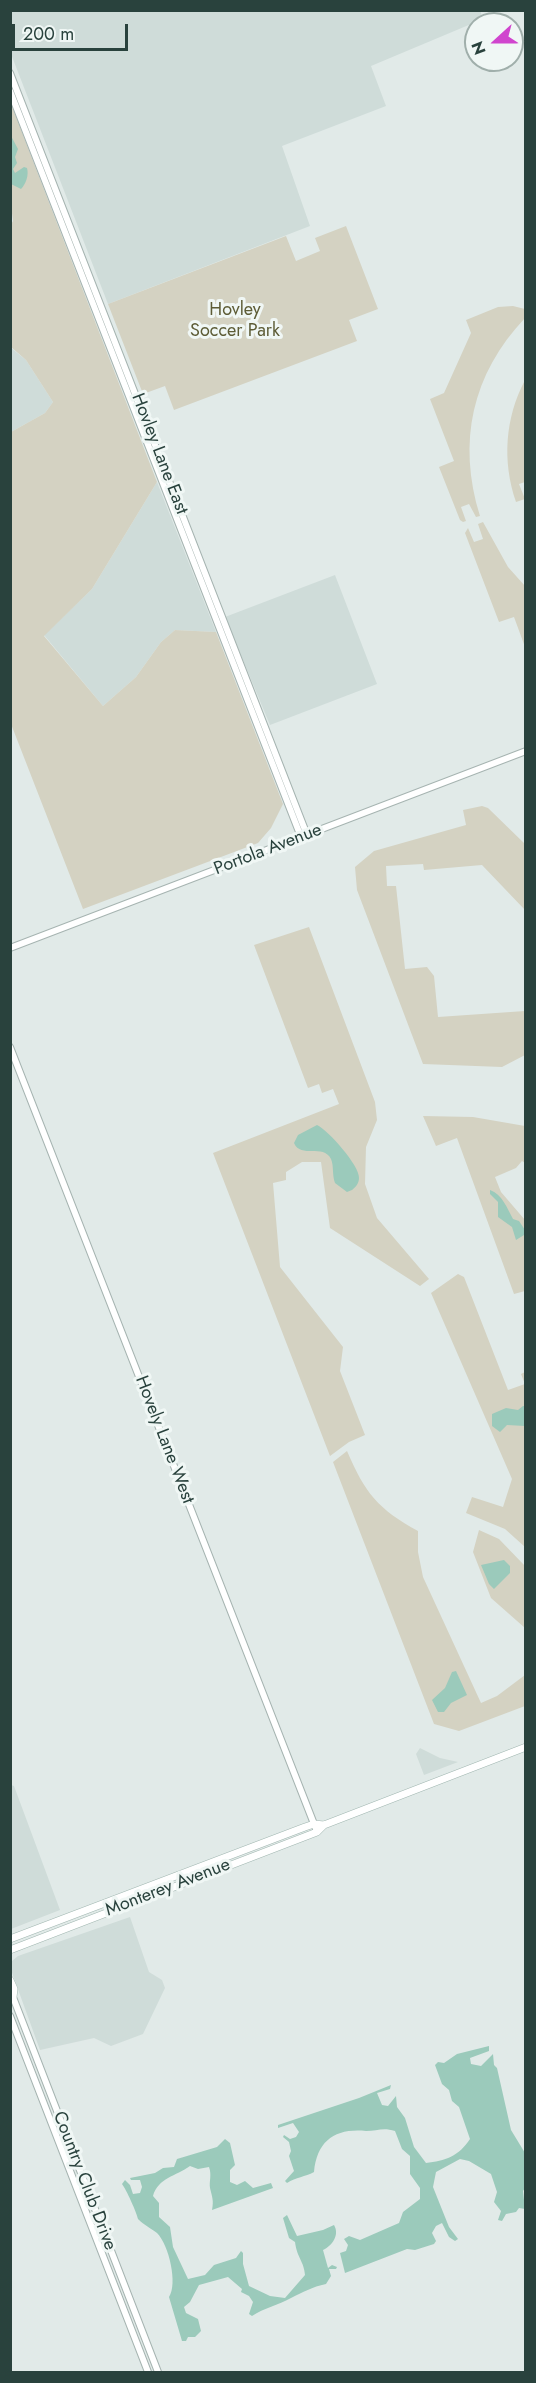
<!DOCTYPE html>
<style>
body{margin:0}
#map{position:relative;width:536px;height:2383px;overflow:hidden;background:#e1eae8;font-family:Jost,sans-serif}
canvas{display:block}
.frame{position:absolute;inset:0;border:12px solid #29423d;pointer-events:none}
.north{position:absolute;left:464px;top:12px;width:60px;height:60px;box-sizing:border-box;background:#f0f7f5;border:2px solid #a0afab;border-radius:50%;rotate:249deg;font-size:16px;font-weight:700;line-height:24px;text-align:center;color:#29423d}
.north::after{content:'';display:block;margin:auto;width:21px;height:27px;background:#d045ce;clip-path:polygon(50% 0,100% 100%,50% 72%,0 100%)}
.scale{position:absolute;left:12px;top:24px;width:116px;height:27px;box-sizing:border-box;border:3px solid #29423d;border-top:0;padding-left:8px;font-size:18px;line-height:21px;white-space:nowrap;color:#29423d;-webkit-text-stroke:4px #f0f7f5;paint-order:stroke}
</style>
<div id="map">
<canvas width="536" height="2383"></canvas>
<div class="frame"></div>
<div class="north">N</div>
<div class="scale">200 m</div>
</div>
<script>
const ctx = document.querySelector('canvas').getContext('2d');
ctx.lineJoin = 'round';
function fill(path, color) {
  ctx.fillStyle = color;
  ctx.fill(path, 'evenodd');
}
function strokePath(path, color, width, dash) {
  ctx.strokeStyle = color;
  ctx.lineWidth = width;
  ctx.lineCap = dash ? 'butt' : 'round';
  ctx.setLineDash(dash || []);
  ctx.stroke(path);
}
function label(font, color, halo, rows, align = 'center') {
  ctx.font = font + ' Jost,sans-serif';
  ctx.lineWidth = 6;
  ctx.setLineDash([]);
  ctx.textBaseline = 'middle';
  ctx.strokeStyle = halo;
  ctx.fillStyle = color;
  for (const [text, x, y, turn = 0] of rows) {
    ctx.save();
    ctx.translate(x, y);
    ctx.rotate((+turn || 0) * Math.PI / 180);
    ctx.textAlign = isNaN(turn) ? turn : align;
    if (halo) ctx.strokeText(text, 0, 0);
    ctx.fillText(text, 0, 0);
    ctx.restore();
  }
}
const built = new Path2D(`
 M480,10L483,19L371,66L386,106L282,146L310,226L108,304L11,54V11Z
 M10,347L26,360L53,402L45,413L11,432Z
 M157,482L216,632L175,630L161,642L136,677L103,706L44,635L92,589Z
 M335,575L377,684L270,725L225,617Z
 M420,1748L440,1758L458,1762L424,1775L416,1754Z
 M11,1785L14,1786L60,1910L11,1929Z
 M130,1917L149,1972L162,1980L165,1988L143,2034L111,2046L94,2038L40,2050L11,1970L12,1961L18,1956Z`);
const green = new Path2D(`
 M11,104L157,482L92,589L44,636L103,706L136,677L161,642L175,630L216,632L283,804L271,828L258,843L83,909L11,724V432L45,413L53,402L26,360L11,347L10,226L13,221L10,198Z
 M346,226L378,309L349,320L357,341L174,410L165,386L143,394L108,304L286,236L296,261L320,251L315,238Z
 M513,306L525,309V318C472,374 457,442 480,516L476,517L469,504L461,507L466,521L463,522L460,520L439,467L454,461L430,399L444,393L471,333L466,320L498,307Z
 M525,380V482L519,484L525,499L516,502C502,461 505,418 525,380Z
 M483,522L508,567L525,586V647L514,617L499,622L465,533L468,528L474,542L483,539L478,524Z
 M482,806L488,808L525,844V910L482,865L424,870L423,864L386,866L387,886H396L405,969L427,967L434,976L438,1017L525,1011V1055L502,1067L423,1064L357,890L355,867L374,851L466,825L463,810Z
 M309,927L375,1102L377,1120L366,1147L365,1184L377,1218L429,1279L420,1286L330,1228L321,1162H302L286,1172V1180L273,1183L280,1267L343,1347L340,1371L365,1435L349,1442L330,1456L213,1153L339,1104L333,1089L322,1093L319,1084L308,1088L254,945Z
 M423,1116L473,1117L525,1126V1163L522,1161L516,1168L495,1177L501,1192L525,1220V1291L514,1294L457,1138L436,1146Z
 M458,1274L464,1277L508,1390L525,1384L521,1374L525,1372V1547L505,1529L466,1513L472,1497L503,1507L512,1479L431,1293Z
 M347,1451C365,1493 378,1509 418,1531V1552L423,1577L481,1703L497,1696L525,1675V1706L459,1731L434,1724L333,1462Z
 M479,1530L499,1539L525,1566V1628L491,1598L473,1552Z`);
const water = new Path2D(`
 M10,134L18,149L15,157L17,163L13,169L15,173L24,167L27,168C29,175 26,184 21,189L11,184Z
 M317,1125C328,1130 360,1166 359,1178C359,1183 356,1187 352,1190L347,1192L335,1183C332,1175 334,1166 331,1159C323,1143 301,1159 294,1143L298,1135Z
 M490,1190C502,1194 507,1208 513,1219L519,1221L525,1230L524,1235L516,1240L512,1227L498,1217V1202L490,1194Z
 M523,1406H525V1426L507,1425L500,1432L492,1426V1414L506,1408L518,1410Z
 M504,1560L510,1566V1573L494,1589L489,1584L481,1565Z
 M456,1671L467,1695L451,1703L444,1712H438L432,1700L445,1688L452,1672Z
 M489,2046V2051L470,2058L471,2064L481,2066L493,2054L494,2065L497,2068L511,2130L525,2153V2188L523,2191L525,2209L519,2208L516,2212L506,2214L502,2221L498,2220L501,2211L494,2202L497,2192L491,2174L469,2161L460,2159L436,2172L433,2187L449,2227L458,2239L455,2241L449,2237L442,2223L436,2226L432,2233L436,2241L434,2244L415,2250L407,2249L345,2273L340,2253L346,2251L348,2245L344,2239L349,2236L360,2240L399,2223L403,2212L420,2199V2188L410,2174V2156L402,2149L395,2131C383,2127 377,2131 366,2131C336,2128 317,2140 314,2172C305,2177 296,2177 287,2183L285,2181L294,2171L289,2156L291,2151L289,2142L283,2137L284,2135L290,2139L296,2137L299,2132L293,2123L278,2128V2125L359,2098L391,2085L390,2089L377,2093L382,2105L388,2106L396,2096L397,2107L405,2118L414,2147L426,2163C445,2161 459,2156 470,2139L459,2107L452,2101L449,2090L442,2084L435,2065L438,2062L444,2063L457,2054Z
 M225,2139L230,2143L235,2165L230,2170V2182L237,2185L245,2181L253,2188L271,2183L273,2188L212,2210C214,2200 212,2197 210,2188C209,2181 212,2175 209,2167L198,2169L190,2166C176,2176 158,2178 153,2196L159,2203V2217L170,2227L173,2247L188,2279L205,2275L214,2265L236,2258L241,2251L243,2253V2264L249,2286L270,2296L285,2298L305,2275C304,2261 297,2258 295,2242L289,2238L283,2218L287,2215L297,2236L323,2230L334,2225C340,2235 332,2246 323,2250L328,2268L332,2265L337,2267L336,2269H329L331,2276L326,2284C312,2287 303,2292 291,2298C278,2305 264,2308 252,2316L249,2314L253,2302L249,2296L241,2292L242,2289L228,2277L199,2285L190,2302L184,2307L186,2313L198,2319L201,2331L195,2337H188L186,2341H182L169,2297C178,2284 169,2245 157,2233C152,2229 144,2225 138,2219C137,2213 126,2189 122,2184L125,2180L130,2185L133,2194L140,2193L142,2187L140,2180H131L130,2178L155,2173L163,2168L174,2167L177,2159L217,2147Z`);
const secondary = new Path2D(`
 M10,73L307,835
 M10,91L301,837
 M10,948L526,751
 M10,1047L316,1829
 M11,1992L158,2372
 M10,2016L148,2372`);
const primary = new Path2D(`
 M10,1939L305,1827L314,1824L324,1825L526,1747
 M10,1950L317,1832L324,1825
 M10,1980L14,1989L13,1997`);
const parkNames = [
 ["Hovley",235,311],
 ["Soccer Park",235,332]
];
const streetNames = [
 ["Hovley Lane East",159,454,69],
 ["Portola Avenue",268,850,-21],
 ["Hovely Lane West",164,1440,69],
 ["Monterey Avenue",168,1888,-21],
 ["Country Club Drive",84,2181,69]
];
fill(built, '#cfdcd9');
fill(green, '#d4d2c2');
fill(water, '#9bcabb');
strokePath(secondary, '#a6b4b1', 8);
strokePath(primary, '#a0b6b0', 8);
strokePath(secondary, '#fff', 6);
strokePath(primary, '#fff', 7);
label('18px', '#5d5c36', '#f0f7f5', parkNames);
label('18px', '#29423d', '#f0f7f5', streetNames);
</script>
